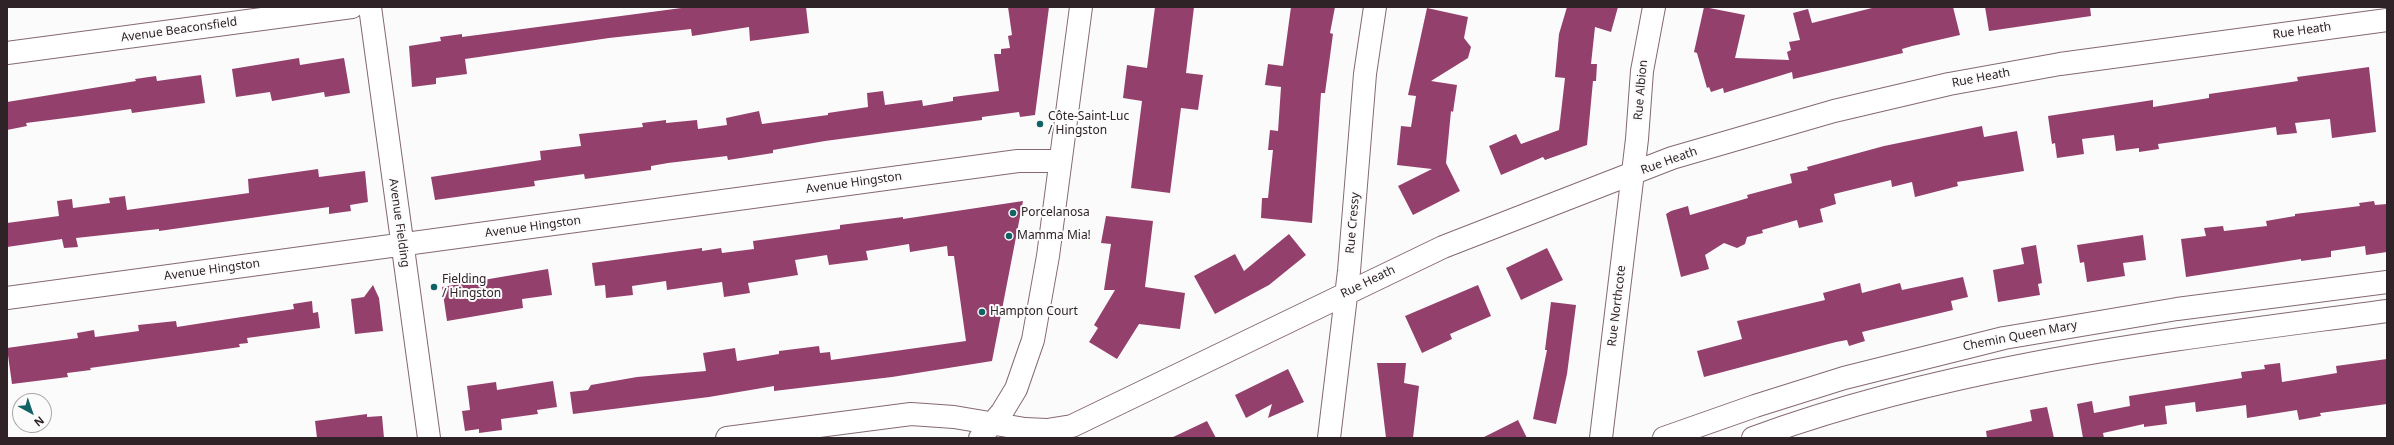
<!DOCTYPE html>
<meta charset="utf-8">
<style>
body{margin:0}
#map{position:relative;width:2394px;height:445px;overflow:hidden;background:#fbfbfb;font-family:"Noto Sans",sans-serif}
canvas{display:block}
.frame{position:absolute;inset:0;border:8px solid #2f2328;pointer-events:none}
.north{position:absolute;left:12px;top:393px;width:40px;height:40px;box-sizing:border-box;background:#fbfbfb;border:1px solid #a9a5a7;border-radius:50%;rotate:140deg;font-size:11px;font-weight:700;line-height:16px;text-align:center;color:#2f2328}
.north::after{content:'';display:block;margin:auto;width:14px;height:18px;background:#116265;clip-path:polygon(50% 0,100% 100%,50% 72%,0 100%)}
</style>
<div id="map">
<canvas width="2394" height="445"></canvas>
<div class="frame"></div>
<div class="north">N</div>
</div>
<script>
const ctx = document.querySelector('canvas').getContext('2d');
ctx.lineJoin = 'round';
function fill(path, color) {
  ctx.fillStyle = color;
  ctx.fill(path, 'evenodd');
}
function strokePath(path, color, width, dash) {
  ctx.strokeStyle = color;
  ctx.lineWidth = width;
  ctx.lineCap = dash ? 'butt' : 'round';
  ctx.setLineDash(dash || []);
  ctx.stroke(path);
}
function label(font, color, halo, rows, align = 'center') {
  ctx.font = font + ' "Noto Sans",sans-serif';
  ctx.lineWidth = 4;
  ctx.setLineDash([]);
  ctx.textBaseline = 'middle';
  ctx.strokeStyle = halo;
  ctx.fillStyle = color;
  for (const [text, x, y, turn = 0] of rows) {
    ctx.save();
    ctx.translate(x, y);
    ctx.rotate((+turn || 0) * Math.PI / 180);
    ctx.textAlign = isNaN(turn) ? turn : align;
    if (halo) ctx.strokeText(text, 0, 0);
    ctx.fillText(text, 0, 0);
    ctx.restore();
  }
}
const building = new Path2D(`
 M689,7H806L809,33L750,41L749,27L692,36L691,29L609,38L465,59L467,74L436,78V84L412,87L409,46L441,41L440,37L462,34V37Z
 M1008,7H1049L1035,115L1020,117L1019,112L982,117V120L825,141L773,150V153L728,160L727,156L668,163L651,166V170L585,179L584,174L534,181L535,186L435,200L431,177L541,160L540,151L581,146L579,134L643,127L642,123L666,120V123L697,120L698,129L727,125L726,118L759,111L762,124L828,115V113L868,107L867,93L883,91L885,105L922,100L923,106L953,101V97L999,91L994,54H1001V49L1010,48L1008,36L1012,35Z
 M1155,7H1194L1186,73L1203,75L1198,110L1181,108L1170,193L1131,188L1142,101L1123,98L1127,65L1147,68Z
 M1291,7H1335L1330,33L1333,34L1325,93H1321L1312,223L1261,218L1262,198H1268L1273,150H1268L1270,130L1278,131L1281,87L1265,85L1268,64L1283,66Z
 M1567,7H1618L1611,32L1595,27L1591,64H1597L1596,81H1593L1587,145L1545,160L1543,157L1501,175L1489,146L1516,134L1521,144L1559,130L1565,78L1555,77L1559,34Z
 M1704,7L1745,15L1735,58L1789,60L1787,52L1791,50L1789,42L1800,40L1793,13L1808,9L1812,23L1876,7H1953L1960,35L1912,46L1902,49L1903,53L1793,79L1792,72L1724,93L1723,88L1711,92L1709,87L1707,88L1697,53L1694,52Z
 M1985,7H2090L2091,16L1989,31Z
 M1427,8L1468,17L1464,38L1471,47L1468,58L1431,81L1457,85L1453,112L1451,111L1446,163L1460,191L1413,215L1398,186L1432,169L1397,165L1401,126L1411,127L1416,96L1408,95Z
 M299,58L300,65L344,58L350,93L325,97L324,92L272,101L270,92L236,97L232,69Z
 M2369,67L2376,132L2332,138L2330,119L2295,123L2297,133L2277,135L2276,127L2158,144L2159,149L2139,152V148L2116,151L2114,135L2082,139L2084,154L2057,158L2055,143L2052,144L2048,116L2153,100V107L2209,98V94L2298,81L2297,77Z
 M201,75L205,103L132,113L131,109L81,116L26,123L27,126L7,130V102L136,81L135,79L156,76L157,81Z
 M1982,126L1984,137L2017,131L2024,171L1957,182L1958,186L1915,197L1912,182L1892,187L1891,180L1834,194L1836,204L1820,209L1823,222L1799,228L1797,220L1762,230L1763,233L1747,237L1745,244L1737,248L1724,243L1705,255L1709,269L1681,277L1666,214L1671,211L1688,206L1690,215L1748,198L1747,195L1792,183L1790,174L1808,170L1807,167L1884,146Z
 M318,169L319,177L365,171L368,202L350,205L351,211L329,214V207L159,231V229L76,238L78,247L64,248L62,239L7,247V223L59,216L57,201L72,199L73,208L110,203L109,198L125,196L127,210L249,193L248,179Z
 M1023,201L992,361L892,377L774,391V386L709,397L573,414L570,392L588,390L591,385L637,377L706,371L703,353L735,348L737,361L779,354V351L819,346L820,353L830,352L831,360L966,341L954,256H948L947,246L910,252L909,244L866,251L868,260L829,265L827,255L795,260L798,275L748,283L750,293L724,297L722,282L667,290L666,281L632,286L633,295L606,298L605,285L595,286L592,263L702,248V251L721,248L722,253L754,249L753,241L840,229V225L903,217V219Z
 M2374,201L2375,205L2387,204V252L2366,255L2365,246L2331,251V257L2301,261V259L2186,277L2181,239L2206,236L2204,228L2223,226L2224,231L2267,226L2266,221L2295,216V214L2360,206L2359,203Z
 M1106,216L1153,221L1145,287L1185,293L1180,329L1139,324L1117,359L1089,342L1098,328L1094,325L1115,290H1104L1111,244L1101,243Z
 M1289,234L1306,255L1269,285L1215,314L1194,276L1235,254L1244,271Z
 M2143,235L2146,260L2123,263L2125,276L2087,282L2084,262L2080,263L2077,245Z
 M2036,245L2042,283L2038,284L2040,295L1998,302L1993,270L2024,264L2021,248Z
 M1547,248L1563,280L1521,300L1506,268Z
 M548,269L552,295L522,299L523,308L447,321L442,287Z
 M1963,277L1968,297L1951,301L1953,310L1862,332L1865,341L1849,346L1847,340L1836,342L1704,377L1697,351L1742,339L1737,321L1825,300L1823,293L1860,283L1862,293L1900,283L1902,290Z
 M373,285L379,298L383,331L355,334L351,299L364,297Z
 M1478,285L1491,316L1450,334L1452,339L1422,353L1405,316Z
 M312,301L313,313L318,312L320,328L247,338L248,343L239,344L240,347L90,368L91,370L67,373L68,377L12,384L7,348L78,338L77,333L94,330L95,337L139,331L138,325L176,321L177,327L209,322L294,309L293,304Z
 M1551,302L1576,305L1567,374L1556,424L1533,419L1547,350H1545Z
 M2387,359V404L2320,413L2321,416L2299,420L2297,410L2247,418L2246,405L2196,412L2195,402L2165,406L2167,424L2144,427V424L2103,433L2104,438H2083L2077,404L2092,401L2094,413L2130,406L2129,396L2242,378L2241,372L2265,369L2264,365L2280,363L2282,382L2337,373L2336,366Z
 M1377,363H1406L1404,383L1419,386L1413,438H1386Z
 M1288,369L1304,402L1268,418L1272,404L1246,418L1235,395Z
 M553,381L557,407L537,410L538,414L501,419L502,430L479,433V429L465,431L462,411L470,410L467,386L496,382L497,390Z
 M2047,407L2054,438H1987L1986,431L2032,421L2030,410Z
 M367,414V417L382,416L384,438H317L315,421Z
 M1518,420L1527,438H1482Z
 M1207,421L1216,438H1171Z`);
const minor = new Path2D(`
 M370,7L429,438
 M7,53L352,7
 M7,298L1018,161H1060
 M727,438L911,414L954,417L1025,429L1047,430L1072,426L1443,247L1672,158L1834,111L1949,84L2060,64L2387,20
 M1329,438L1349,271L1365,74L1375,7
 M1601,438L1637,139L1642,71L1654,7
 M1664,438L1755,406L1844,378L2004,338L2177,309L2387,282
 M1753,438C1957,363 2173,340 2387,311`);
const major = new Path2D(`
 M980,438L1002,412L1016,389L1033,340L1048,256L1081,7`);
const markers = [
 [1040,124,4,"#116265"],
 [1013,213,4,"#116265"],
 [1009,236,4,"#116265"],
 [434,287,4,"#116265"],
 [982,312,4,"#116265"]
];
const streetNames = [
 ["Avenue Beaconsfield",179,30,-8],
 ["Rue Heath",2302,31,-8],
 ["Rue Heath",1981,78,-11],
 ["Rue Albion",1641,90,-85],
 ["Rue Heath",1669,161,-20],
 ["Avenue Hingston",854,183,-8],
 ["Avenue Fielding",399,223,82],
 ["Rue Cressy",1353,223,-85],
 ["Avenue Hingston",533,227,-8],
 ["Avenue Hingston",212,270,-8],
 ["Rue Heath",1368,282,-26],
 ["Rue Northcote",1617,306,-83],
 ["Chemin Queen Mary",2020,336,-11]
];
const poiNames = [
 ["Côte-Saint-Luc",1048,117],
 ["/ Hingston",1048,131],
 ["Porcelanosa",1021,213],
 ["Mamma Mia!",1017,236],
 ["Fielding",442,280],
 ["/ Hingston",442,294],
 ["Hampton Court",990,312]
];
fill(building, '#94406d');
strokePath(minor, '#846975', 24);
strokePath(major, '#846975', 24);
strokePath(minor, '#fff', 22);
strokePath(major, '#fff', 22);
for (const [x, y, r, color] of markers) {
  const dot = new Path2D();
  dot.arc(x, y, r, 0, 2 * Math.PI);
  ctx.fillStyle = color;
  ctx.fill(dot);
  strokePath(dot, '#fbfbfb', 1.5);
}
label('12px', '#2f2328', '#fbfbfb', streetNames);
label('12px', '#2f2328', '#fbfbfb', poiNames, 'left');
</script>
